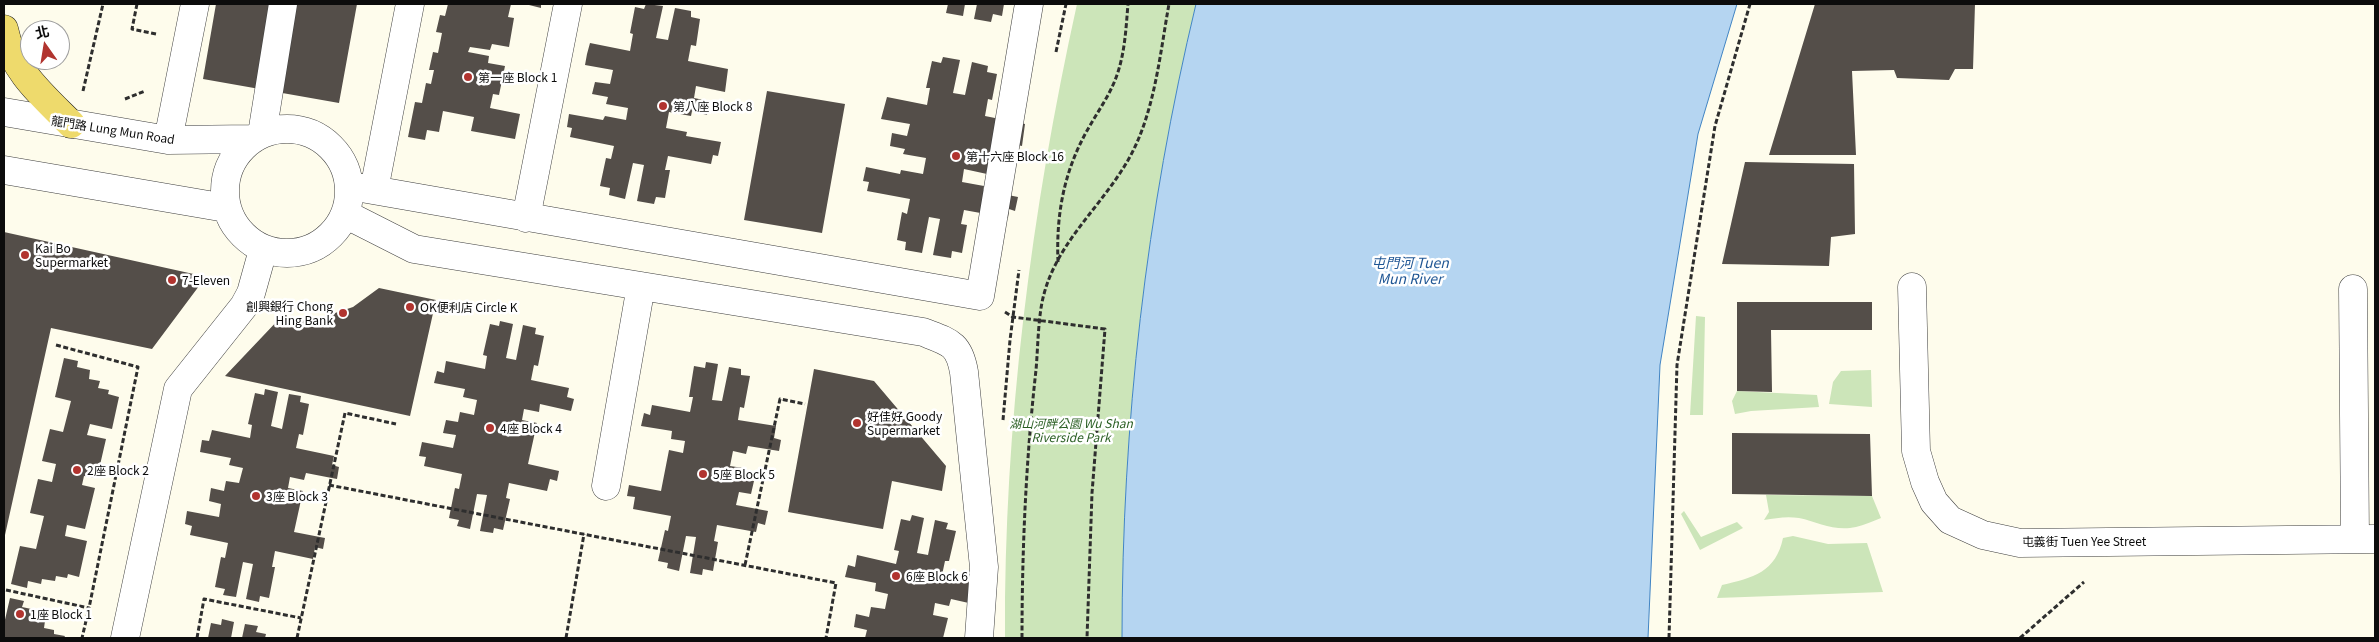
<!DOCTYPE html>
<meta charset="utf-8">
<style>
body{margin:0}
#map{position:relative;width:2379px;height:642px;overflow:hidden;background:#fefcec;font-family:Georgia,"Noto Sans TC",serif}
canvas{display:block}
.frame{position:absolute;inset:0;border:5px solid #0c0c0c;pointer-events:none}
.north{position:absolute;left:20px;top:20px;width:50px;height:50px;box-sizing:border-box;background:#fff;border:1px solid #9e9e9e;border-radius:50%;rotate:347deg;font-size:14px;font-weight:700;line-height:20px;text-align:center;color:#0c0c0c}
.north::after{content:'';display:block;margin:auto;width:18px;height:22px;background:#b1342f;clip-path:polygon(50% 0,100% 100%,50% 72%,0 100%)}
</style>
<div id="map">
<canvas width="2379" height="642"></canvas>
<div class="frame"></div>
<div class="north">北</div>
</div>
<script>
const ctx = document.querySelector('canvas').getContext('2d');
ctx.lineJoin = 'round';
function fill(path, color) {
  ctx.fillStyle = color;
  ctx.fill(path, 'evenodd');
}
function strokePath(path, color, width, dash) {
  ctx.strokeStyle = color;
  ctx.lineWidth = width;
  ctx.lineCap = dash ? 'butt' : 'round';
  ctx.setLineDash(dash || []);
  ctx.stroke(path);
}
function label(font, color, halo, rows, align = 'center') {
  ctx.font = font + ' Georgia,"Noto Sans TC",serif';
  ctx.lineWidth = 5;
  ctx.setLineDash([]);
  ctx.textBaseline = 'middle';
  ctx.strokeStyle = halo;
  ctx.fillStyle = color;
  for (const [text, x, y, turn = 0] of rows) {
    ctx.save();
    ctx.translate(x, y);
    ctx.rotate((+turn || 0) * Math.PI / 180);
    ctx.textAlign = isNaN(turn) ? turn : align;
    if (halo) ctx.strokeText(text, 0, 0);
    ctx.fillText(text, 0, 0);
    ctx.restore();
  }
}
const green = new Path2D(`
 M1077,4H1196C1146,212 1122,424 1122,638H1005C1004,425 1031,212 1077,4Z
 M1696,316L1705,317L1703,415H1690Z
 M1871,370L1872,407L1829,404L1833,382L1841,371Z
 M1737,391L1817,395L1819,407L1751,411L1735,414L1732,401Z
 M1766,495L1872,496L1881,518C1873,521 1864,525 1856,527C1835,532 1818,522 1799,518C1787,516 1776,518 1764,520L1769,512Z
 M1684,511L1701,537L1737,522L1743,528L1700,550L1681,514Z
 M1793,536L1828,544L1867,543L1883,592L1717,598L1722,585C1753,578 1776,572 1783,538Z`);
const water = new Path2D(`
 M1196,4H1737L1698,134L1660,365L1648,638H1122C1122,424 1146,212 1196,4Z`);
const building = new Path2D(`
 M216,4H357L339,103L203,79Z
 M448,4H511L508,17L514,18L509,47L492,44L490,50L470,47L468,52L489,56L488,63L505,66L499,95L493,94L490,108L520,114L515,139L471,131L474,117L443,111L439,132L427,130L425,140L408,137L415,102L422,103L426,83L431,84L434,70H429L433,52L438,53L442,33L436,32L440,15L445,16Z
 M525,4H541V8Z
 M646,4L663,6L656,38L668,40L675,8L691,11V17L700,19L696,46L691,45L688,61L728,69L725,92L696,86L694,98L709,101L707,115L692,111L691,116L669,112L666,128L687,132L686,136L721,142L718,156L713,155L711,164L668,156L665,170H670L665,198L656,197L654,204L637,201L644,165L633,163L625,199L609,195L610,188L600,186L606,158L611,159L614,146L570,137L572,128L567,127L569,114L603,120L605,116L626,120L628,108L606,104L608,97L592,94L595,82L610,84L613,70L585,65L587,54L590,43L630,51L633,34L630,33L635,7L644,9Z
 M948,4H965L963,16L946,13Z
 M977,4H1004L1002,16L993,14L991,22L974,19Z
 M1815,4H1975L1973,69H1955L1949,80L1897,78L1894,70L1852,71L1856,155H1769Z
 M943,57L960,60L953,93L965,95L972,62L988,66L987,72L997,74L992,100L988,99L985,116L1025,124L1022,146L993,140L987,174L964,169L962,182L984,186L983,190L1018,197L1015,211L1009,209L1008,218L964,210L961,224L967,225L962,253L952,251L951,258L933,255L940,219L929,217L922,253L905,250L906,242L897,240L902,212L907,214L910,199L867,191L869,182L863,181L866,167L900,174L901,170L923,174L926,158L903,154L905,149L890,146L892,133L907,136L910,124L881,119L887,97L927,105L930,88H926L932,61L941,63Z
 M767,91L845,104L822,233L744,220Z
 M1745,162L1854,164L1855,234L1831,237L1829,266L1722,264Z
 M4,232L198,275L202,282L152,349L51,328L5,535Z
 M379,288L436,300L410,416L225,376L281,317L320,318L353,307Z
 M1737,302H1872V330H1771L1772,392L1737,391Z
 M500,321L513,324L506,358L516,360L523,325L536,328L535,334L544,336L538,366L534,365L531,380L569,388L567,397L574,399L571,411L540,404L539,412L524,409L522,420L537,423L528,464L559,471L557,481L550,479L547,491L509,483L506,498L510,499L503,530L494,528L493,533L480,531L487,495L477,494L470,529L457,526L459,520L449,518L455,488L459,489L462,474L424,466L426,457L419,456L422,442L453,448L456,435L443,433L446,420L458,422L460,412L474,415L477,400L463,397L465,389L434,383L437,371L444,373L446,361L485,369L487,356L483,355L490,324L499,326Z
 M64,358L78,361L77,367L90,370L89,379L100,381L98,388L109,390L108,394L119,397L112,429L90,424L87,435L106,439L97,478L84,476L82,485L95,488L85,529L67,525L65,536L87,541L79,577L68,574L67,578L56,576L55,581L42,579L41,584L28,581L27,588L11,584L20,546L36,549L44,516L30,513L38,479L52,482L56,464L42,461L50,429L63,432L71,401L55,397Z
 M706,362L718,364L712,400L722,401L729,367L741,369V375L750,376L744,408L740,407L738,420L776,426L774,438L781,440L779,451L748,446L746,454L733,451L730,466L743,468L741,479L754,481L751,494L739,492L736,505L768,511L765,525L758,523L756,532L717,525L714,541L718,542L713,571L703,569L702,575L690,573L696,537L686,536L679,571L667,568L668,563L658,561L665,530L668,531L671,516L633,509L635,497L627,496L629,485L661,491L669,450L683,453L685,441L671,439L672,431L641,426L644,413L650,415L652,405L690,412L693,397H689L694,366L705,368Z
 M814,369L874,381L946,466L942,491L892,481L883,529L788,512Z
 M265,389L278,392L271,426L282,429L289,394L301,396L300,402L309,404L303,435L299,434L296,448L334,456L332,465L339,467L337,479L306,473L304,480L290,477L288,488L303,491L294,532L325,538L323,549L315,547L313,559L275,551L272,567H275L269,598L260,596L259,602L246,599L253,564L243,562L236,597L223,595L225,589L215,587L221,557L225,558L228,543L190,535L192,526L185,524L187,511L219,517L221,504L209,501L211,488L224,491L226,481L239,483L243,468L229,465L231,458L200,452L202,440L209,441L212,430L250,438L252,425L248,424L255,393L264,395Z
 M1732,433L1870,434L1872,496L1732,494Z
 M912,515L924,518L917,553L928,555L935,520L948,523L946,529L956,531L949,561H945L942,575L987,585L982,606L951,599L949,606L935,603L933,615L948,618L943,638H865L867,630L854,627L856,614L869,617L871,607L885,609L888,594L875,591L876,583L845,577L848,565L855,567L857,555L896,564L899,551L894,550L901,519L910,521Z
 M10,598L24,601L22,607L36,610L34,619L45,621L44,628L54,630V634L65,636L64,638H4V624Z
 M222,619L234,622L231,638H208L211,623L221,625Z
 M245,624L258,626L256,632L266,634L265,638H242Z`);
const path = new Path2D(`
 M137,4L132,29L156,34
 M1056,52L1066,4
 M83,91L103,4
 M125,99L145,91
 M1058,262C1056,214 1064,171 1088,129C1098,111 1110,95 1117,75C1125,52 1126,28 1128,4
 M1005,312L1013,317L1105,329L1092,493L1087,638
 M56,345L138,367L89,608
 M1003,420L1010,340L1019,270
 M329,485L836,583L826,638
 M745,565L780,399L805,404
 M6,590L89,608L82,638
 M197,638L204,599L301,618
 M297,638L345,413L396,424
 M566,638L584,534
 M1022,638C1022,549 1026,459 1036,370C1038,348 1038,315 1044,294C1057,245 1096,211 1122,170C1154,122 1159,59 1169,4
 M1669,638L1677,365L1715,126L1750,4
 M2020,638L2084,582`);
const minor = new Path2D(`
 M4,112L168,140L253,139
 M225 191a62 62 0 1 1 124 0a62 62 0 1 1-124 0Z
 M262,134L283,4
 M168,140L195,4
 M4,170L226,208
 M350,186L980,296L1029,4
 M374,190L410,4
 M345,214L414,249L923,332C949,342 959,343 964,372L984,567L979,638
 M526,218L568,4
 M1912,287L1916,451L1925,482L1934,502L1950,520L1983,535L2020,543L2375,539
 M2353,289L2355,539
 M606,486L641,286
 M125,638L178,389L244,306L251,293L263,250`);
const major = new Path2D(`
 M4,29C12,70 42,95 71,124`);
const markers = [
 [468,77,5,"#b1342f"],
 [663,106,5,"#b1342f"],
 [956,156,5,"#b1342f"],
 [25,255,5,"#b1342f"],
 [172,280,5,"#b1342f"],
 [410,307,5,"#b1342f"],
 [343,313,5,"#b1342f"],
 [857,423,5,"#b1342f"],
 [490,428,5,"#b1342f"],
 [77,470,5,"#b1342f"],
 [703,474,5,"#b1342f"],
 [256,496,5,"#b1342f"],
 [896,576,5,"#b1342f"],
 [20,614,5,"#b1342f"]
];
const poiNames = [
 ["第一座 Block 1",478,77],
 ["第八座 Block 8",673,106],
 ["第十六座 Block 16",966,156],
 ["Kai Bo",35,248],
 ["Supermarket",35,262],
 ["7-Eleven",182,280],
 ["創興銀行 Chong",333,306,"right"],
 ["Hing Bank",333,320,"right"],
 ["OK便利店 Circle K",420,307],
 ["好佳好 Goody",867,416],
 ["Supermarket",867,430],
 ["4座 Block 4",500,428],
 ["2座 Block 2",87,470],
 ["5座 Block 5",713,474],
 ["3座 Block 3",266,496],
 ["6座 Block 6",906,576],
 ["1座 Block 1",30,614]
];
const streetNames = [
 ["龍門路 Lung Mun Road",113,130,9],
 ["屯義街 Tuen Yee Street",2084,541]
];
const parkNames = [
 ["湖山河畔公園 Wu Shan",1071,423],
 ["Riverside Park",1071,437]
];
const waterNames = [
 ["屯門河 Tuen",1410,263],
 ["Mun River",1410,279]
];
fill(green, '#cce5b9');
fill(water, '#b5d5f1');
strokePath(water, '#4184c3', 1);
fill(building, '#544e49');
strokePath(minor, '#3f3f3f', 29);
strokePath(major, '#1d1d1d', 29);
strokePath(path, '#2e2e2e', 3, [5, 2.5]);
strokePath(minor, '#fff', 28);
strokePath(major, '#eeda6c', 28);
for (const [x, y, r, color] of markers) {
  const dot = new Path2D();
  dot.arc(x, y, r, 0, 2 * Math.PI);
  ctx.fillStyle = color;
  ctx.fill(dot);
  strokePath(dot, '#fff', 2);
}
label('12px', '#0c0c0c', '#fff', poiNames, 'left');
label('12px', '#0c0c0c', '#fff', streetNames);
label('italic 12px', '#295e22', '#fff', parkNames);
label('italic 14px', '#1f5694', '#fff', waterNames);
</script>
